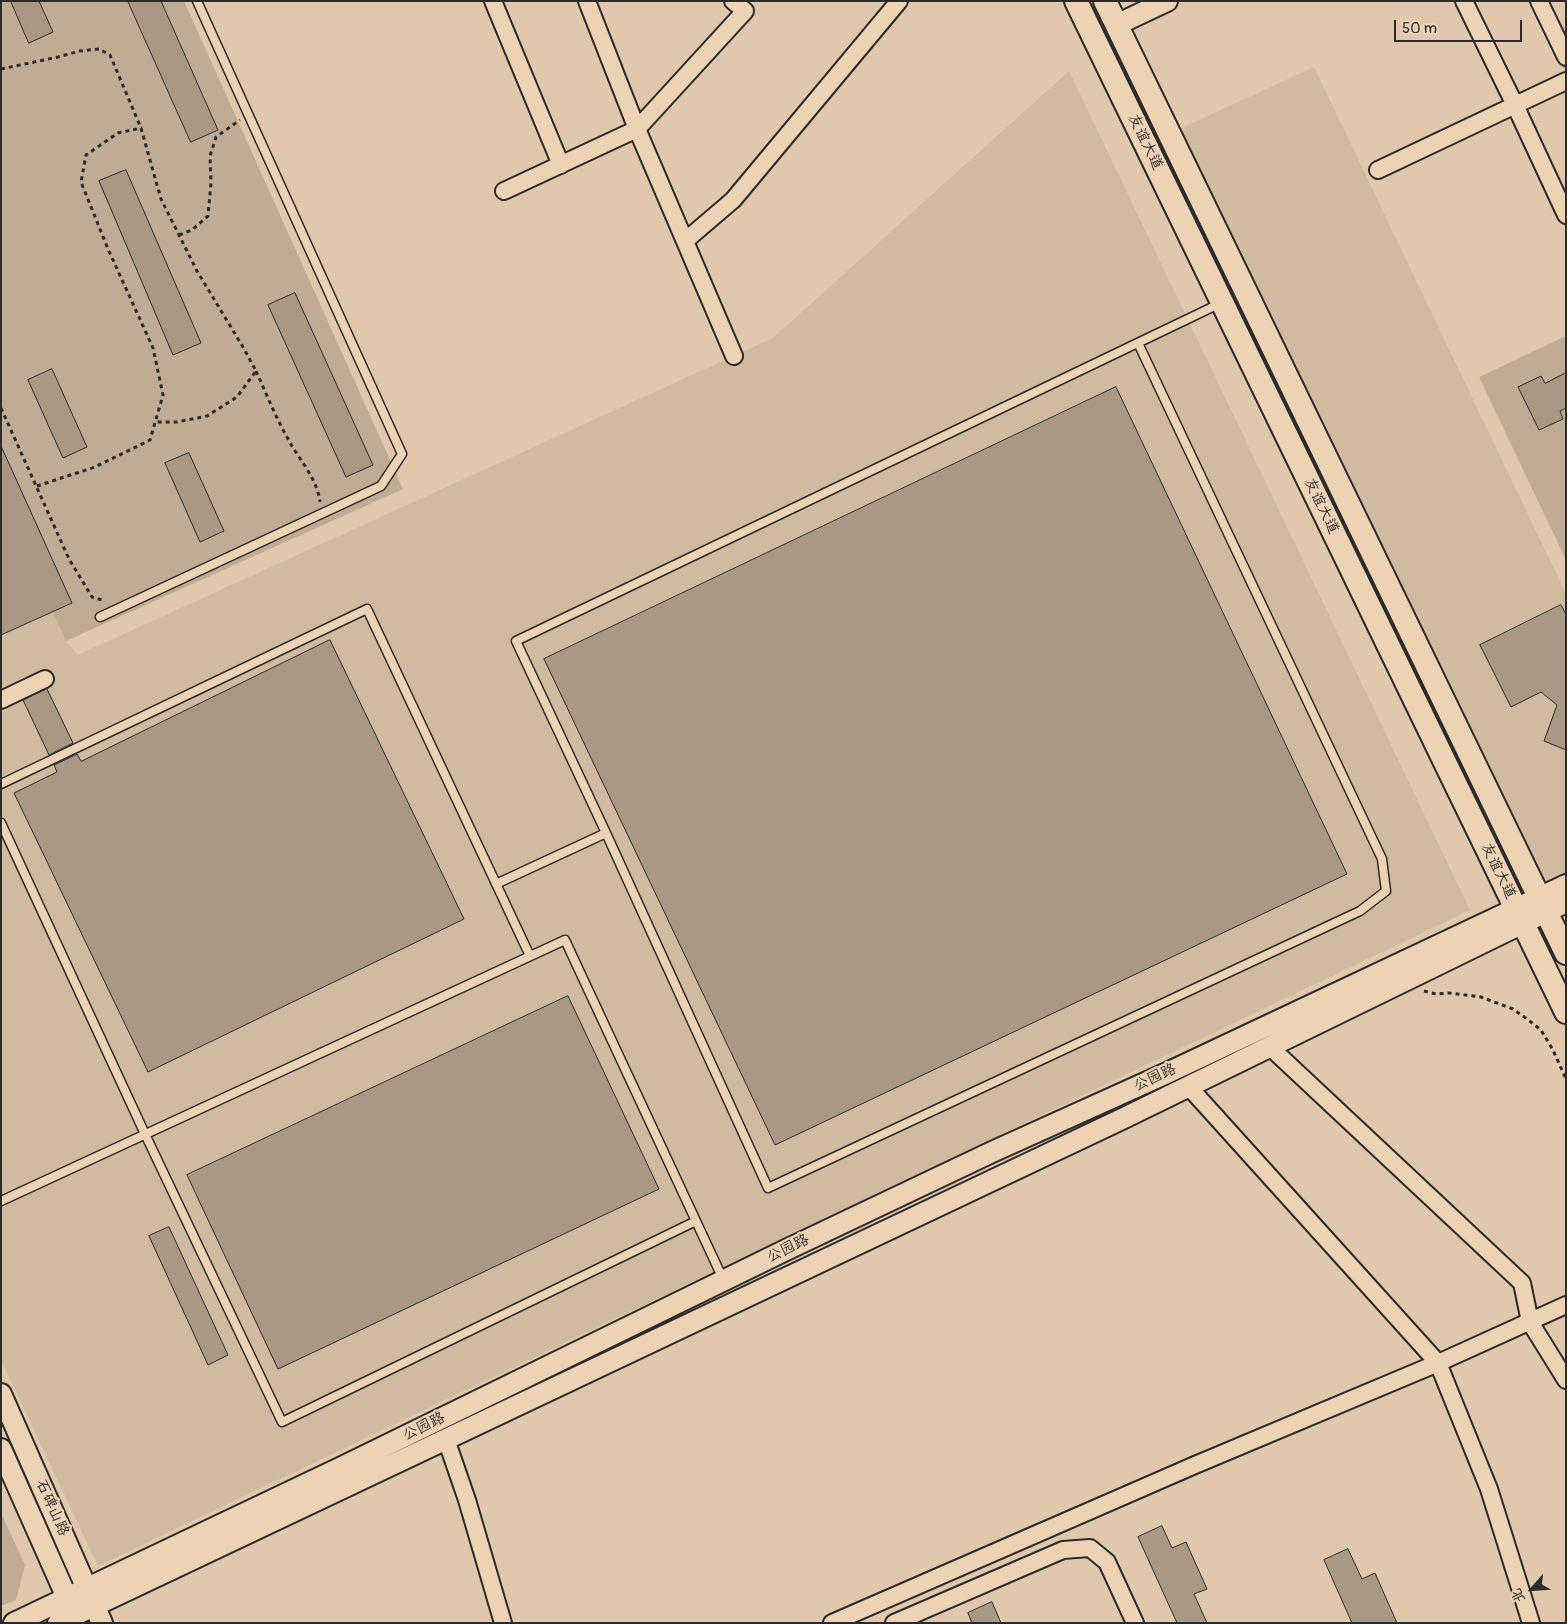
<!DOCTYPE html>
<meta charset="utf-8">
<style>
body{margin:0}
#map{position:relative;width:1567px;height:1624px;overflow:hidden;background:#e1c8ac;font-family:Pangolin,"LXGW WenKai TC",sans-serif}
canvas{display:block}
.frame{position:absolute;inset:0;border:2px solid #2b2b2b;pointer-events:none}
.north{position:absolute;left:1507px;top:1564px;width:50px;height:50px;-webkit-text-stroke:4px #edd2b4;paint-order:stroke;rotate:244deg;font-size:14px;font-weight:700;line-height:20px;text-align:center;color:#2b2b2b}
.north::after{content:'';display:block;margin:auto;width:18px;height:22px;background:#2b2b2b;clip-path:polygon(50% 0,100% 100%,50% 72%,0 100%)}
.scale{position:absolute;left:1394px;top:20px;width:128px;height:22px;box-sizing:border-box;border:2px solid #2b2b2b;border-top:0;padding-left:6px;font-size:15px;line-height:18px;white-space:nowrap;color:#2b2b2b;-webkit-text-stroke:4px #edd2b4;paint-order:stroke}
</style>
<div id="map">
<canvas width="1567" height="1624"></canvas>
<div class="frame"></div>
<div class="north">北</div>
<div class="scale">50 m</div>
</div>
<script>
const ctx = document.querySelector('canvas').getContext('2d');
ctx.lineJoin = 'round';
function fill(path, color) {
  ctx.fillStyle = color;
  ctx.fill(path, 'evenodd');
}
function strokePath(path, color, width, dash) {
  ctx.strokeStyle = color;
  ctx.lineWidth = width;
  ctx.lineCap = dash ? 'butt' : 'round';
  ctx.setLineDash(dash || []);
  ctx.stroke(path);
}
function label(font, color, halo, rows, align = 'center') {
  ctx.font = font + ' Pangolin,"LXGW WenKai TC",sans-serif';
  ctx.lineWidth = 4.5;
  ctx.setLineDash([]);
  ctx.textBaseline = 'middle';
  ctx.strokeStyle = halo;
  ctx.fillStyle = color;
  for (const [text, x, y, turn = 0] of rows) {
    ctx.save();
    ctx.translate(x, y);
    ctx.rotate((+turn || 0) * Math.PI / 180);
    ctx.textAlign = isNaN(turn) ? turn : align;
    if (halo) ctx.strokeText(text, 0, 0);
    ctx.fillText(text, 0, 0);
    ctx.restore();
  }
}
const built = new Path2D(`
 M1314,67L1566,594V883L1544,894L1173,132Z
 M1069,71L1470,910L98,1566L1,1360V498L66,641L78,655L773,338Z`);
const green = new Path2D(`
 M1,1H184L403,489L66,641L1,498Z
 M1566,336V560L1479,377Z
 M1,1513L25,1565L16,1600L1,1606Z`);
const building = new Path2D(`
 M11,1H39L53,32L29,43Z
 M128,1H161L218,130L191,142Z
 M126,170L201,343L173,355L99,181Z
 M295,293L373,465L346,477L268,305Z
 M52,369L87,447L63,458L28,380Z
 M1566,373V408L1560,411L1563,419L1539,430L1518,387L1541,376L1545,383Z
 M1116,387L1347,874L775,1145L544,659Z
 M1,446L72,603L1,635Z
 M189,453L224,531L200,542L165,463Z
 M1561,605L1566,614V750L1544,741L1557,705L1541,692L1511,707L1480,645Z
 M330,640L464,919L148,1072L14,793L57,772L54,765L77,754L81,761Z
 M47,689L73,743L49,755L23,700Z
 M568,996L659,1189L278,1369L187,1175Z
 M169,1227L228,1355L208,1365L149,1236Z
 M1162,1526L1172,1548L1186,1542L1207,1589L1194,1594L1207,1623H1177L1138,1537Z
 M1348,1549L1362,1579L1375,1573L1397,1623H1352L1324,1560Z
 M992,1602L1001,1623H972L968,1613Z`);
const path = new Path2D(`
 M1,69L58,57L80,51L99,49L110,55L141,128
 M179,235L192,230L208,216L211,183L210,156L216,137L240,120
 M256,371C266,393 275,416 287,437C298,459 317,477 320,502
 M1,408L69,559L92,597L105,601
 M37,486L95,467L150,440L163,395L153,348L108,249L81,182L86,155L118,133L141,128L161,199L197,271L243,347L256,371L237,397L207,416L177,422H155
 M1424,991L1436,994L1449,993L1481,997L1513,1009L1527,1019L1541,1030L1553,1050L1566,1079`);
const service = new Path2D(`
 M100,617L381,486L402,454L197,1
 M1,784L367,609L530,956
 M1,823L145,1134L282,1422L696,1221
 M606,833L768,1188L1360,911L1386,891L1382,859L1138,343
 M496,884L606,833L516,641L1221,303
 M1,1201L565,940L723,1279`);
const minor = new Path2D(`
 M493,1L561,165
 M587,1L637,129L734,356
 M1464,1L1515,105L1566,215
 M1539,1L1566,57
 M1378,170L1566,81
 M504,191L637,129L745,11L733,1
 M685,241L733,200L899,1
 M1,700L45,679
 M1270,1047L1522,1283L1530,1322L1566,1380
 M1189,1087L1438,1363L1489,1489L1531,1623
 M446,1439L467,1500L503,1623
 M832,1623L1195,1465L1438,1363L1566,1305
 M894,1623L1063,1550L1090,1548L1107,1562L1135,1623`);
const tertiary = new Path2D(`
 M1116,25L1167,1
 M1,1394L102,1623
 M1,1449L72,1609
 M14,1623L344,1466L788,1249L992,1152L1165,1074L1566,885
 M58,1623L1124,1118L1566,902`);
const secondary = new Path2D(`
 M1076,1L1566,1012
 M1105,1L1566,953`);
const streetNames = [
 ["友谊大道",1145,142,64],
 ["友谊大道",1321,506,64],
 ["友谊大道",1498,871,64],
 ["公园路",1155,1078,-25],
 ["公园路",788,1249,-26],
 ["公园路",424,1427,-26],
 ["石碑山路",52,1508,66]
];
fill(built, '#d0baa0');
fill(green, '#c0ab94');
fill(building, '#a89884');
strokePath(building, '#2b2b2b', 1);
strokePath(service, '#2b2b2b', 11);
strokePath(minor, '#2b2b2b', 20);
strokePath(tertiary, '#2b2b2b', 24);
strokePath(secondary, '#2b2b2b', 26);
strokePath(path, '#2b2b2b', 3, [4, 4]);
strokePath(service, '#edd2b4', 8);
strokePath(minor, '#edd2b4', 16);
strokePath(tertiary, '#edd2b4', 20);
strokePath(secondary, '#edd2b4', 22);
label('15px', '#2b2b2b', '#edd2b4', streetNames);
</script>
